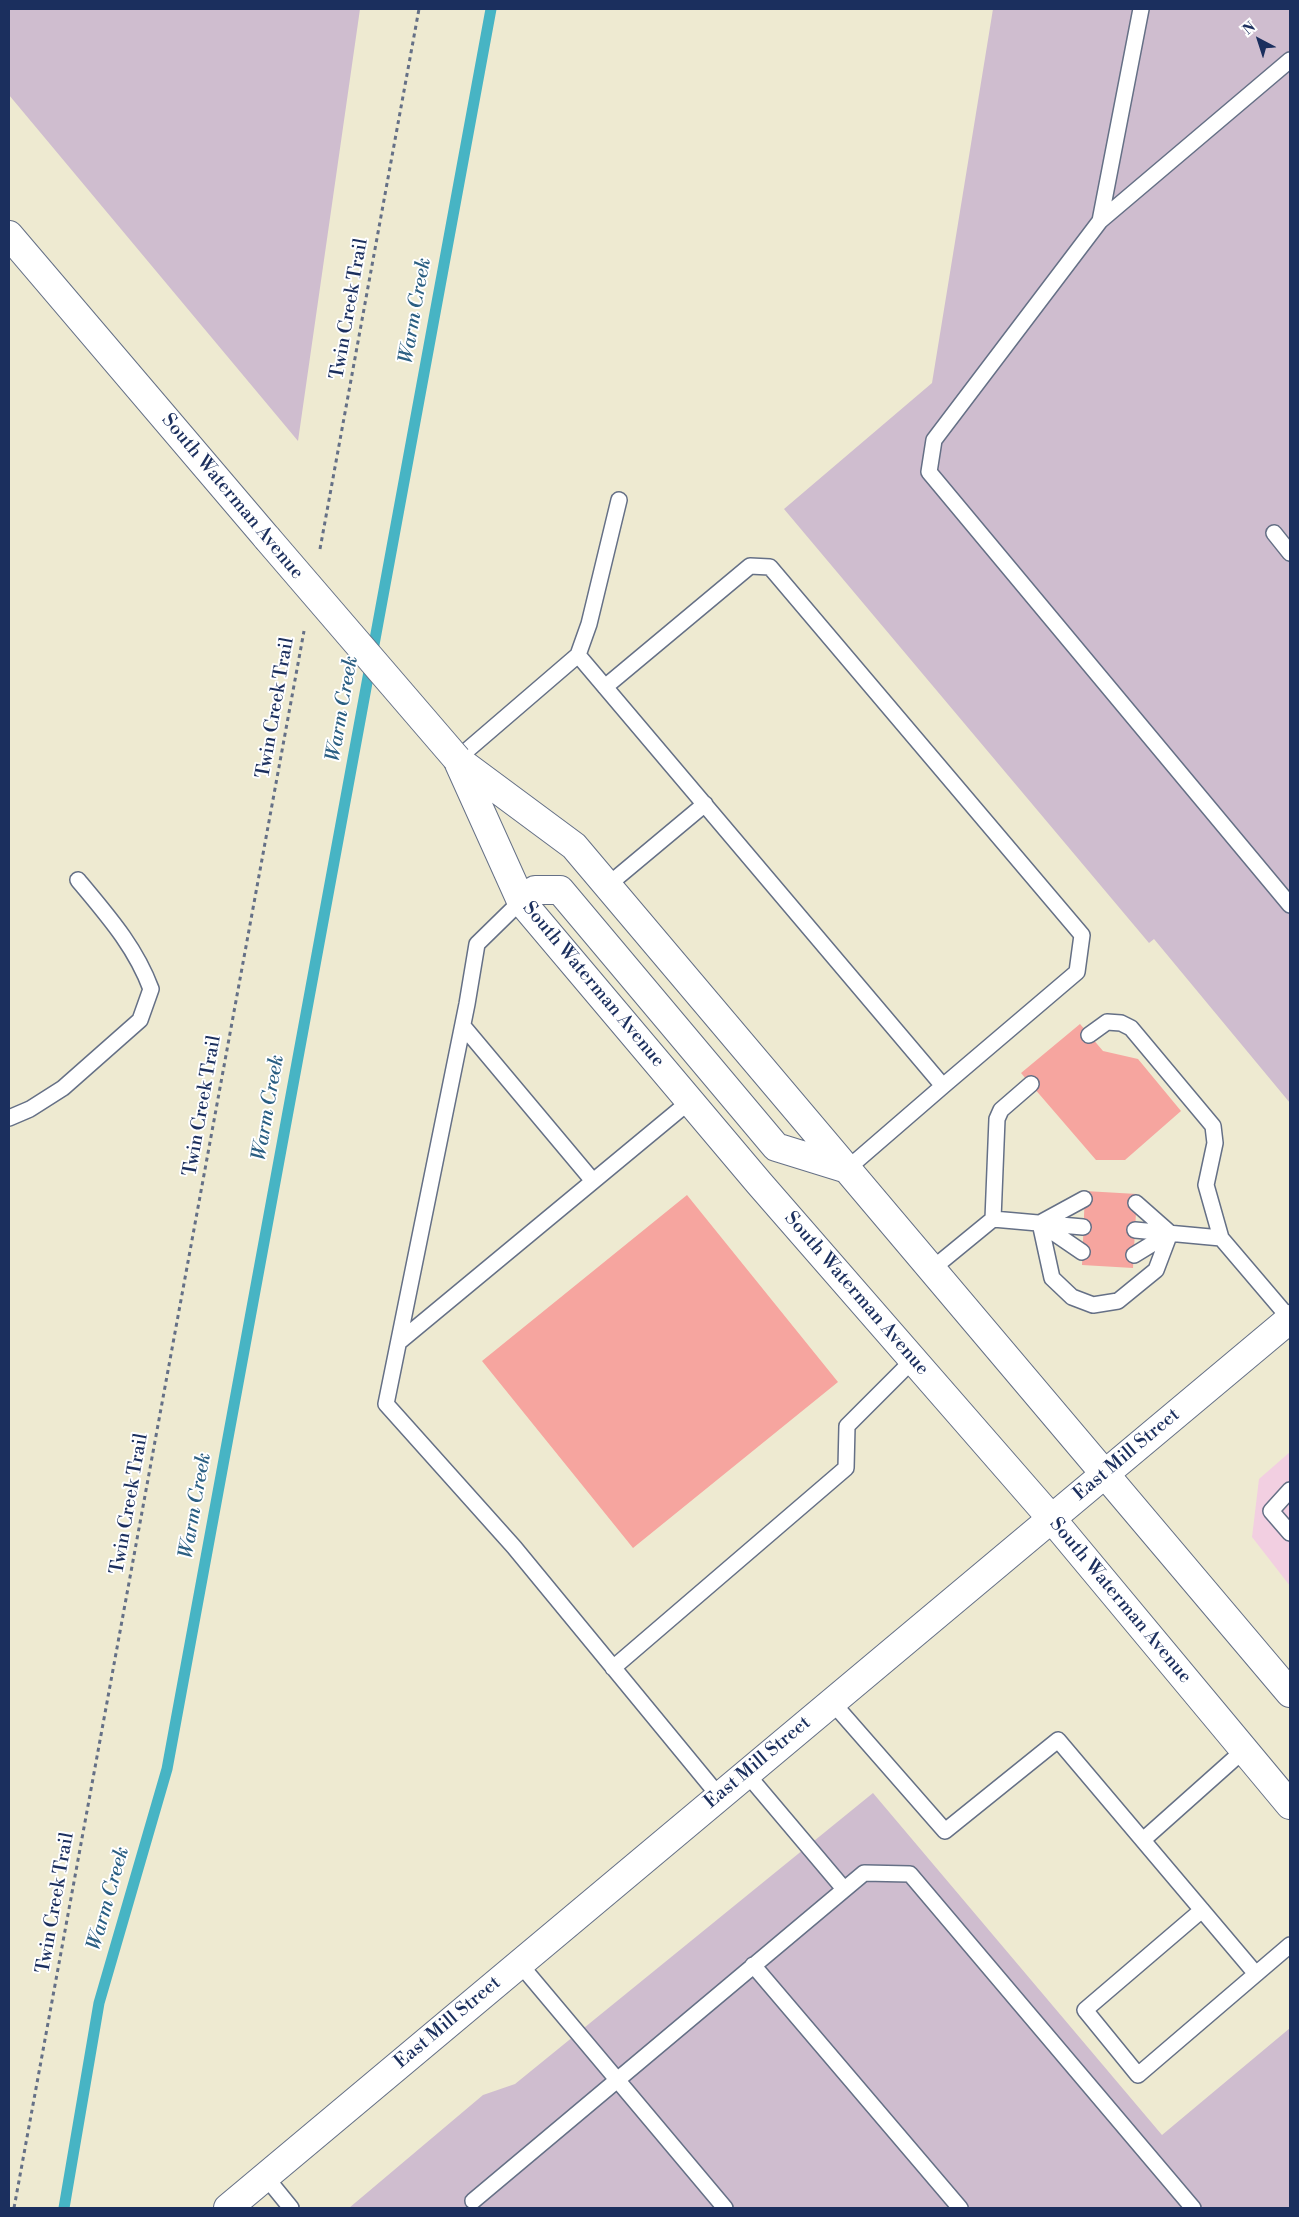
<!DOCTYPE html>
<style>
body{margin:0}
#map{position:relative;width:1299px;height:2217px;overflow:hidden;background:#eeead1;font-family:"Libre Bodoni",serif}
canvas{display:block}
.frame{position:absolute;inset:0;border:10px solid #1b2f5e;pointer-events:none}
.north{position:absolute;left:1234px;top:15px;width:50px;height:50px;-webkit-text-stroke:4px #fff;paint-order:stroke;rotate:320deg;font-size:14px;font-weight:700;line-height:20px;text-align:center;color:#1b2f5e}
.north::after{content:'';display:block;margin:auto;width:18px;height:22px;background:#1b2f5e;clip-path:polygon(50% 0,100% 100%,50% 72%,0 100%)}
</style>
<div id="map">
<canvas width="1299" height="2217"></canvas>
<div class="frame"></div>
<div class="north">N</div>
</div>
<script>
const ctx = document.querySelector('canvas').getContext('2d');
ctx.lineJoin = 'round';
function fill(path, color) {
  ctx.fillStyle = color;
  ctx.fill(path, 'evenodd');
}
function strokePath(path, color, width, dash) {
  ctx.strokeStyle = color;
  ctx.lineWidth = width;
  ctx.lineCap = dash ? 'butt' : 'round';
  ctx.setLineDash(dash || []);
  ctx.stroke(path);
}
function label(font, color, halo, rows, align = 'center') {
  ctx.font = font + ' "Libre Bodoni",serif';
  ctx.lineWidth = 4;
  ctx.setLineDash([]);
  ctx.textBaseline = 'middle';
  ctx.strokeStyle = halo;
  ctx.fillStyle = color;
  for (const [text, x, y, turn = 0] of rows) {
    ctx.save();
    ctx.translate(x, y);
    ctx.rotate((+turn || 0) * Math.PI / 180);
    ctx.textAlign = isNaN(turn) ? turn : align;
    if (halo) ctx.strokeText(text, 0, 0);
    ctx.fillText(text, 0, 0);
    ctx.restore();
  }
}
const built = new Path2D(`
 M1290,1452V1586L1252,1537L1259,1479Z`);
const industrial = new Path2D(`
 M9,9H360L298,441L9,95Z
 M993,9H1290V1103L1154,939L1149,943L784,509L932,383Z
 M873,1793L1162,2135L1290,2028V2208H349L483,2095L515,2084Z`);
const stream = new Path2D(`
 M64,2208L99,2003L167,1769L491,9`);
const building = new Path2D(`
 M1080,1024L1103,1051L1138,1059L1181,1111L1125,1160H1096L1021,1073Z
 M1085,1191L1137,1194L1133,1268L1082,1265Z
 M687,1195L838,1382L633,1548L482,1361Z`);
const path = new Path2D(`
 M320,549L419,9
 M14,2208L304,631`);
const lane = new Path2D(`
 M1141,9L1100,221L934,440L929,472L1290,905
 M1100,221L1290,60
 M1274,533L1290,553
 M578,655L589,624L619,500
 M605,687L750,566L770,567L1082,935L1077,972L943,1086
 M457,759L578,655L943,1086L847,1169
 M608,885L705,804
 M521,901L477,944L467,1004L386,1404L514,1547L719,1796
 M463,1026L593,1181
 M1089,1035L1107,1022L1121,1023L1131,1028L1213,1126L1215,1143L1206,1185L1221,1238L1290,1319
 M9,1118L30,1109L63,1088L140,1020L151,989C135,946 107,915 78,880
 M1136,1203L1170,1233
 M993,1219L997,1119L1001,1110L1031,1084
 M1040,1223L1052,1278L1072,1297L1093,1305L1118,1301L1156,1270L1170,1233
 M1040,1223L1084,1199
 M1041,1224L1082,1252
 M1135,1230L1221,1238
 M1134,1255L1170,1233
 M932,1269L993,1219L1083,1227
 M399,1342L690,1101
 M1290,1490L1271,1511L1290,1533
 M613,1668L846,1468L847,1426L913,1360
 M832,1702L945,1831L1058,1740L1256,1974L1290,1945
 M746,1773L844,1889
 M1143,1840L1244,1750
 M1202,1910L1085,2010L1138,2075L1256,1974
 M519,1963L725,2208
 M753,1965L960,2208
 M265,2176L291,2208
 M473,2201L864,1873L910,1874L1193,2208`);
const secondary = new Path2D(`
 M228,2208L1290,1319`);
const primary = new Path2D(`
 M9,235L267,538
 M457,759L521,901L759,1183L1051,1518L1290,1805
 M458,760L574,846L1290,1693
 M521,901L535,890H560L776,1147L847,1169`);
const primaryBridge = new Path2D(`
 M267,538L457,759`);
const streetNames = [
 ["Twin Creek Trail",350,309,-80],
 ["South Waterman Avenue",232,497,50],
 ["Twin Creek Trail",276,708,-80],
 ["South Waterman Avenue",593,985,50],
 ["Twin Creek Trail",203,1106,-80],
 ["South Waterman Avenue",856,1294,49],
 ["East Mill Street",1127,1455,-40],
 ["Twin Creek Trail",130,1504,-80],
 ["South Waterman Avenue",1120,1601,50],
 ["East Mill Street",758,1763,-40],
 ["Twin Creek Trail",56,1903,-80],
 ["East Mill Street",448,2023,-40]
];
const waterNames = [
 ["Warm Creek",416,311,-80],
 ["Warm Creek",343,709,-80],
 ["Warm Creek",269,1108,-80],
 ["Warm Creek",196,1506,-80],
 ["Warm Creek",109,1899,-74]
];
fill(built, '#f2cfe1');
fill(industrial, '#cfbdcf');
strokePath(stream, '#47b4c4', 11);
fill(building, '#f6a59f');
strokePath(lane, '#657086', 18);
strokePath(secondary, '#657086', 30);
strokePath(primary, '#657086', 30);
strokePath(path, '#657086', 3, [4, 4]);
strokePath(lane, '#fff', 15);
strokePath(secondary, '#fff', 28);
strokePath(primary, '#fff', 28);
strokePath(primaryBridge, '#657086', 30, []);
strokePath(primaryBridge, '#fff', 28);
label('19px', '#1b2f5e', '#fff', streetNames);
label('italic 20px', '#2a5e82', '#fff', waterNames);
</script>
